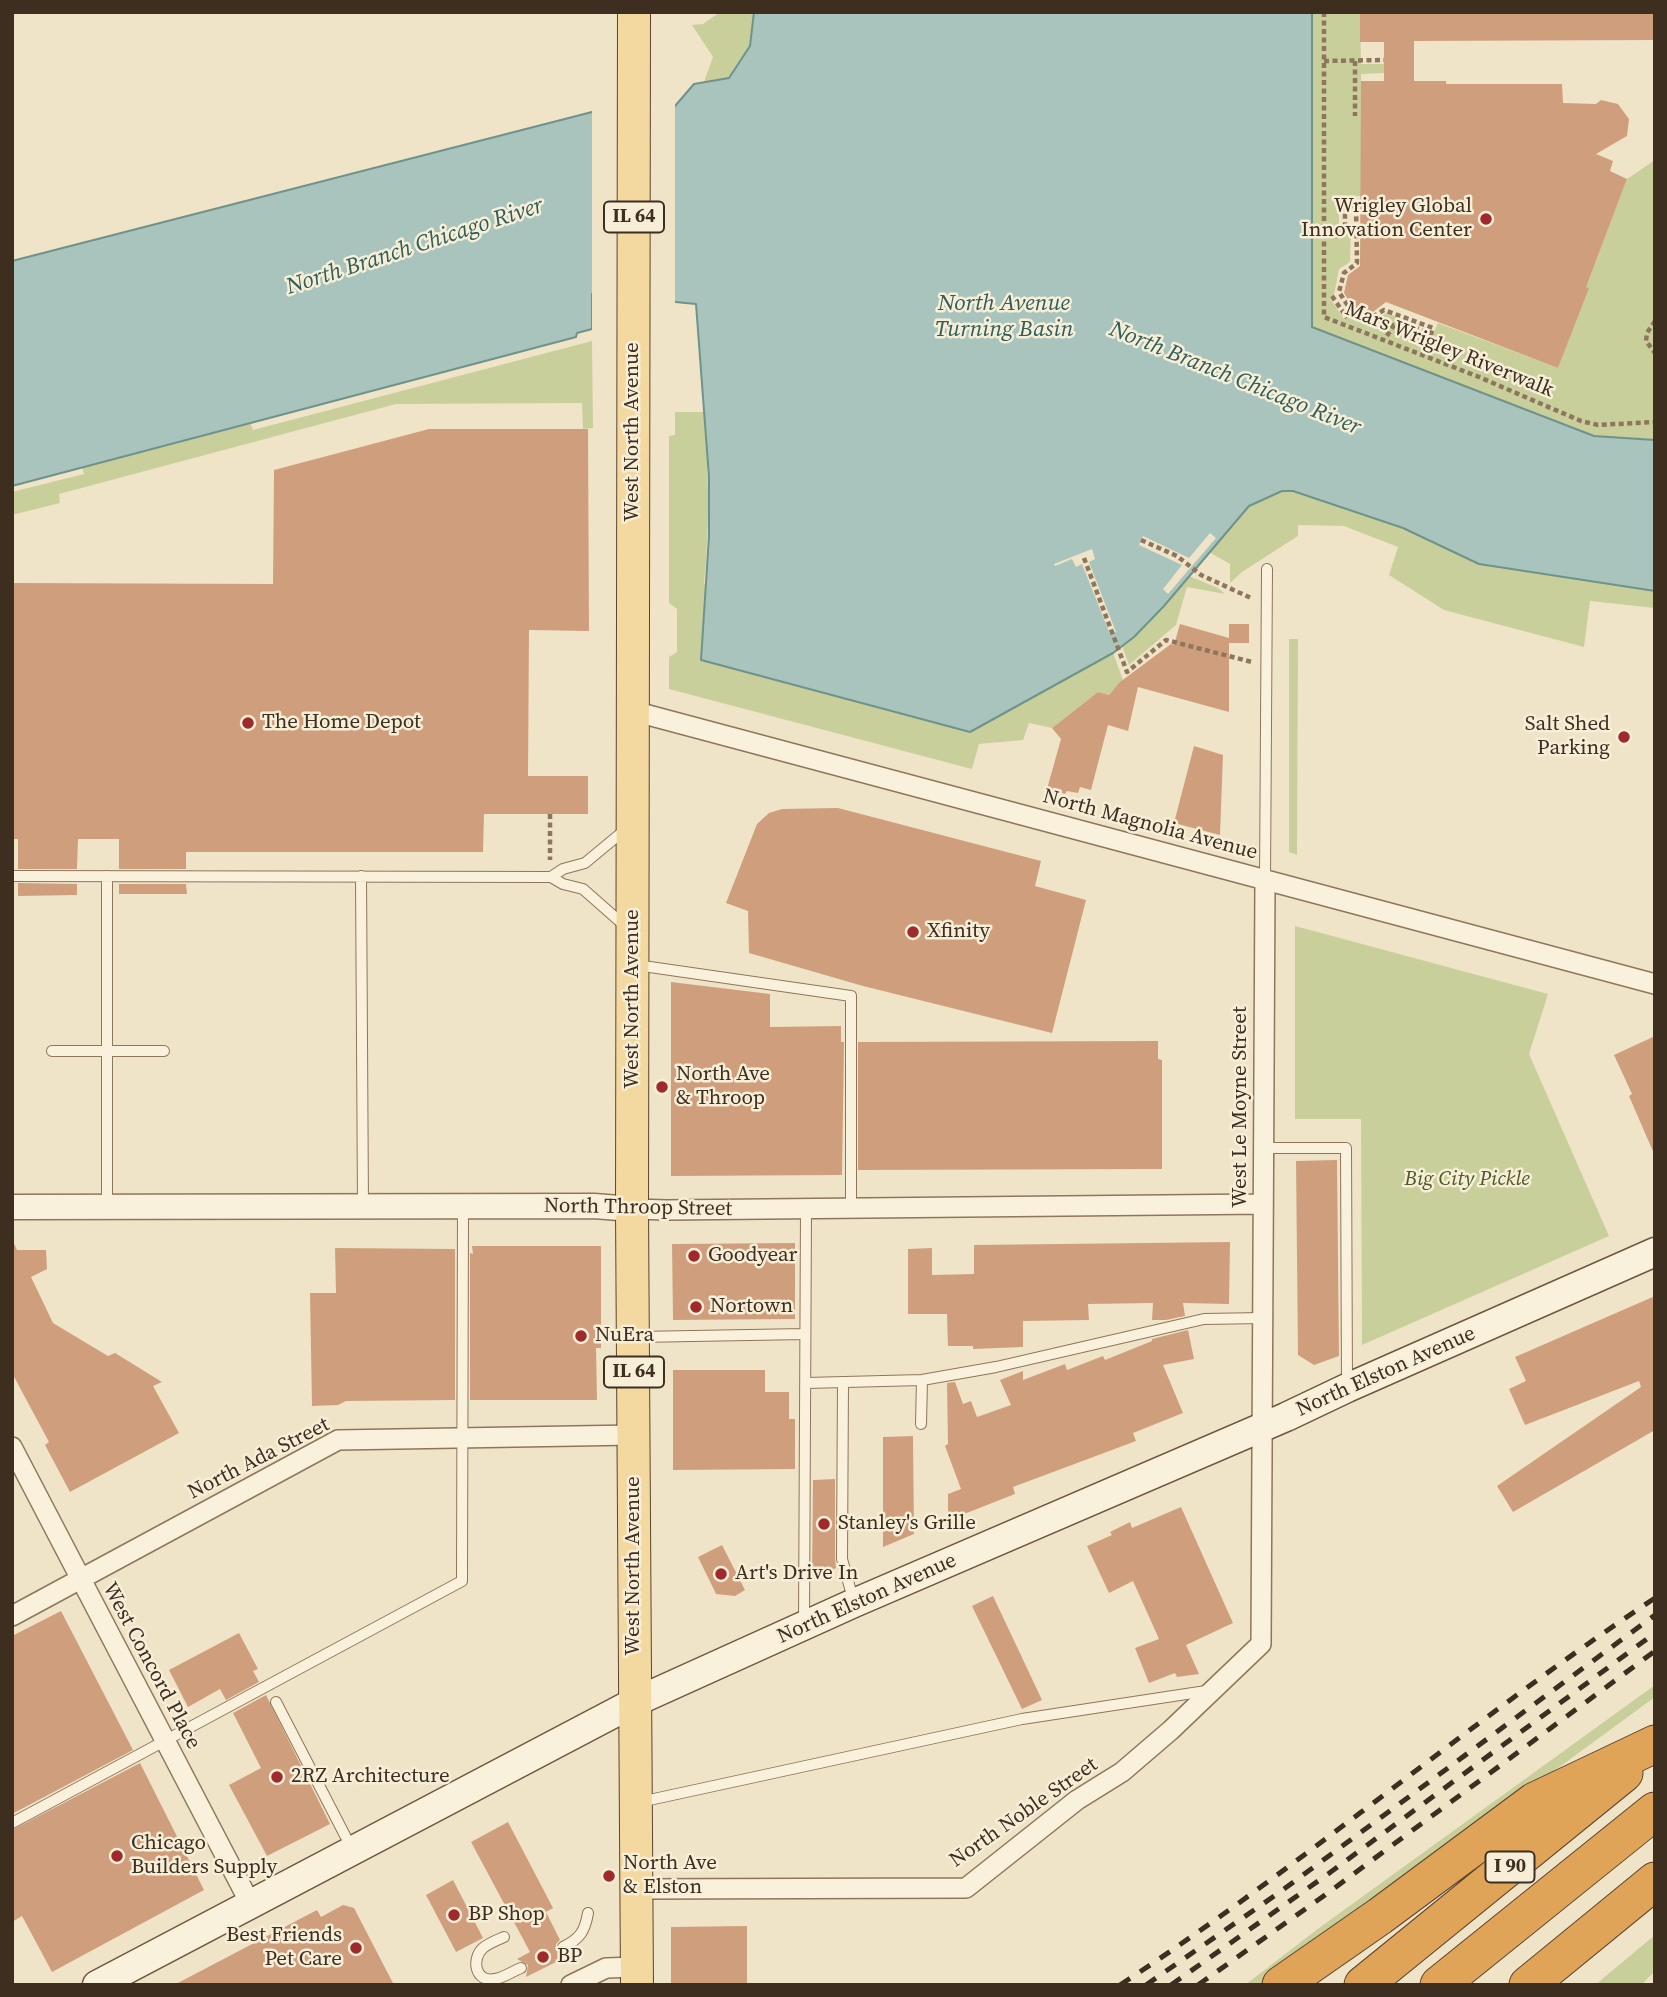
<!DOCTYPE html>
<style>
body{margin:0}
#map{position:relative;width:1667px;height:1997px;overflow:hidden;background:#f0e4c8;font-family:"Source Serif 4",serif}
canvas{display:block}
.frame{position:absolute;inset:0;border:14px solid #3d2e20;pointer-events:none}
</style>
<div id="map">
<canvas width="1667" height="1997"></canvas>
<div class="frame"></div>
</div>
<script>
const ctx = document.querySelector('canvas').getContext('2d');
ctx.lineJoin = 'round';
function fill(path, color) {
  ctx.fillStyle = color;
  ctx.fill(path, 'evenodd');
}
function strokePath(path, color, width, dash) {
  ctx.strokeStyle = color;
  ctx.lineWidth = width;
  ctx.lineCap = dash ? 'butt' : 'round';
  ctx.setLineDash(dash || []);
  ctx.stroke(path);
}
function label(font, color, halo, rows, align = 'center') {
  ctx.font = font + ' "Source Serif 4",serif';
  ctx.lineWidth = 5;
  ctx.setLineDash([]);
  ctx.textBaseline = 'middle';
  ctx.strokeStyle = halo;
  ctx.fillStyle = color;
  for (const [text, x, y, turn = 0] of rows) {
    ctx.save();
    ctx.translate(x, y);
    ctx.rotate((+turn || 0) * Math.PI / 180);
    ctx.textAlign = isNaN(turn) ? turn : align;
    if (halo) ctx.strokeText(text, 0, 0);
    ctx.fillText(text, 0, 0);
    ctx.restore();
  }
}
const green = new Path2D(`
 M720,12H754L750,46L729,78L704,82L713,57L692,25L703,24Z
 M1312,12H1360L1361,64H1384V73L1361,74V196L1339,197V228H1351L1350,262L1339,269L1334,295L1330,298L1344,319L1349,316L1375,321L1386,313L1405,320L1404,326L1432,337L1438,323L1558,368L1588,288L1580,284L1594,265L1627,179L1655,160V440L1594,436L1312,327Z
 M592,341L593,428L583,429L582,403L396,404L59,494L60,503L12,515V492L84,474L82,467L250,422L253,430Z
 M675,412H704C709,470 710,526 704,584L970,732L1113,653L1123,680L1109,695L1098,692L1052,728L1029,723L1023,740L979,744L972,769L669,689V657L677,652V609L669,603V436L675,435Z
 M1282,491H1292L1403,528L1479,564L1655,591V608L1590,601L1584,647L1444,610L1389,575L1398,547L1344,526L1298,525V536L1242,572L1230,583V564L1209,552L1249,506Z
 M1189,576L1218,588L1225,594L1187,587L1176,625L1129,665L1122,646C1148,627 1168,601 1189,576Z
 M1289,639H1298L1297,855L1289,852Z
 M1295,926L1548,994L1529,1054L1609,1236L1362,1345L1361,1119H1295Z
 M1655,1685V1697L1262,1985H1245L1319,1928Z
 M1655,1935V1971L1641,1985H1595Z`);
const water = new Path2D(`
 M754,12H1312V327L1594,436L1655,440V591L1479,564L1403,528L1293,491H1282L1249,506L1164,606L1134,637L1113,653L970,732L701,660L709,536V477L696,304L592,294V329L577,333L576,337L12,486V261L592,112L675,106L694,84L729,78L750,46Z`);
const pier = new Path2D(`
 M675,101V305L596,297L595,330L592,333V108L674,103Z
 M1210,533L1216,538L1168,594L1163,589L1182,565L1139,545L1143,536L1189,558Z
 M1092,549L1095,559L1089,562L1116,632L1110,634L1082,564L1076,567L1072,559L1055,566L1054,564Z`);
const building = new Path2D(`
 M1360,12H1655V40L1414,41V81H1446V84H1562L1563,103L1596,104L1601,100L1618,104L1629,119L1627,136L1596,154L1613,161L1610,171L1627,179L1586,287L1589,288L1558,368L1386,302L1373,312L1354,308L1344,293L1348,275L1360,266L1361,81H1384V42H1360Z
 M429,429H588L589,631L529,630L528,776H588V814H484L483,852H186V869H119V839H78L77,869H18V839H12V583L273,584L274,470Z
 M1180,624L1229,638V624H1249V643H1229V712L1138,687L1128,731L1108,725L1091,790L1080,787L1078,793L1067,791L1065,794L1047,789L1061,739L1052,728L1098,692L1109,695L1120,682L1171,644L1174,645Z
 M1194,746L1223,755L1220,835L1174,823Z
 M838,808L1041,861L1035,886L1086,900L1052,1033L863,986L749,953L748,911L726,903L757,824L769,813L782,809Z
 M18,883L77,884V895L18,896Z
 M119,884H186L187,894H119Z
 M671,982L770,994V1027L841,1026V1042H844L842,1175L671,1176Z
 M1655,1036V1156L1629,1096L1632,1094L1614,1055Z
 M1158,1041V1059L1162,1060V1169L858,1170V1042Z
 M1337,1160L1339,1356L1314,1365L1298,1355L1296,1161Z
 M12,1239L17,1250H46L47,1269L31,1277L53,1323L108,1356L115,1353L162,1382L153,1386L179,1433L70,1492L45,1445L49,1442L12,1373Z
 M1230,1242L1229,1304L1183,1303L1185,1316L1166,1320H1152L1153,1303L1088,1304L1089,1320L1023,1321V1347L973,1349V1346H948L947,1314H908V1249L932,1248V1275L974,1274V1245Z
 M795,1243V1319L673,1320L672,1244Z
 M472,1246H601V1348H596L597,1400H470V1253L473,1254Z
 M335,1248L455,1249V1400L346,1401L338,1405L312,1406L310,1293H336Z
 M1655,1296V1430L1513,1512L1497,1486L1641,1387L1639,1381L1525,1425L1509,1389L1526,1381L1515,1357Z
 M1188,1330L1194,1359L1163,1365L1183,1413L1133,1433L1136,1441L1013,1487L1015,1494L959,1516H948V1494L961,1489L945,1446L948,1444L947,1383L955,1382L963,1404L971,1401L977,1417L1011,1405L1000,1380L1023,1371V1380L1065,1364L1067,1370L1103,1356L1105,1360L1152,1341V1339Z
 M673,1370H765V1392H789V1419H795V1469L673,1470Z
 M913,1436L914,1534L883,1547V1437Z
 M835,1479V1559L836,1568L812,1580L813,1480Z
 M1181,1507L1233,1623L1186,1645L1199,1674L1177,1677L1175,1673L1149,1683L1135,1648L1159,1639L1133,1581L1109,1593L1087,1546L1112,1535L1110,1532L1130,1522L1132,1528Z
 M722,1545L745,1590L735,1596L716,1594L698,1557Z
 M993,1596L1042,1700L1022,1709L972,1606Z
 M61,1611L133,1750L12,1814V1636Z
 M239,1633L258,1669L253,1671L259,1682L226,1700L220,1689L188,1707L169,1670Z
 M266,1695L330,1824L267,1856L229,1785L261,1768L233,1713Z
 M140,1763L204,1890L52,1972L22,1916L12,1922V1830Z
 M508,1822L553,1908L546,1912L560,1940L556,1944V1950L560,1954L567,1953L568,1956L526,1977L528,1965L517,1959L530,1952L471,1842Z
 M453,1880L483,1938L456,1952L426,1895Z
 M343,1905L354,1908L394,1985H174L317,1910L321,1917Z
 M747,1926V1985H671V1927Z`);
const path = new Path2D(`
 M1324,12V317L1479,377L1581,421L1598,425L1655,422
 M1324,61L1384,60
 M1355,61V116
 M1324,236H1338L1345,228V206H1356L1357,263L1344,273L1339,292L1352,312L1374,316L1384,310L1433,328L1431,334L1404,323L1394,325L1385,339
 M1332,296L1347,318
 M1655,321L1647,333L1646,341L1655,353
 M1141,540L1177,556L1201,575L1251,598
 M1084,558L1127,672L1166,640L1252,662
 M550,814V860`);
const service = new Path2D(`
 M12,876L551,877L563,884L583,889L625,926
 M361,876L363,1206
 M551,877L563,869L585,863L626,829
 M1265,880L1267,569
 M636,965L851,996V1208
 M52,1051H164
 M1264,1148H1346L1347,1383
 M107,1207V876
 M637,1337L805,1334
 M843,1382L842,1559L853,1599
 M806,1383L922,1380L996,1367L1204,1319L1263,1318
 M921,1424L922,1380
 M804,1623L806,1209
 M276,1702L352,1849
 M640,1802L1022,1719L1206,1691
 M12,1823L462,1581L463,1207
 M504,1937C497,1940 489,1943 483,1948C471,1959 475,1983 495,1979C503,1978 513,1971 521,1968
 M563,1947C580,1939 585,1931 588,1913`);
const minor = new Path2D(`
 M633,711L1655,984
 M632,1209L667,1210L1263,1204
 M12,1447L251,1905
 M12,1616L338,1440L634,1435
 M637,1889L966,1888L1077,1800L1122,1772L1171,1730L1261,1644L1265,880
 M571,1985L606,1968L637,1967`);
const tertiary = new Path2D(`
 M12,1207L594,1206L632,1209`);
const secondary = new Path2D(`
 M97,1985L635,1702L854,1603L1286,1417L1347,1388L1655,1252`);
const primary = new Path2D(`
 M634,12L632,1209L637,1985`);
const motorway = new Path2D(`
 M1281,1985L1380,1916L1535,1801L1655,1744
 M1363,1985L1624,1773
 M1439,1985L1655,1811
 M1528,1985L1655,1881`);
const rail = new Path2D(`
 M1120,1985C1305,1864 1471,1720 1655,1598
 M1146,1985L1280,1892L1655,1615
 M1171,1985L1328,1874L1655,1633
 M1198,1985L1325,1895L1655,1651`);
const markers = [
 [1486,219,7,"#9e2a2b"],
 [248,723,7,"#9e2a2b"],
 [1624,737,7,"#9e2a2b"],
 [913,932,7,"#9e2a2b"],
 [662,1087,7,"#9e2a2b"],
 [694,1256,7,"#9e2a2b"],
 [696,1307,7,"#9e2a2b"],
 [581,1336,7,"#9e2a2b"],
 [824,1524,7,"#9e2a2b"],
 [721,1574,7,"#9e2a2b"],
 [277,1777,7,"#9e2a2b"],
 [117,1856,7,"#9e2a2b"],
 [609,1876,7,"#9e2a2b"],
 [454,1915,7,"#9e2a2b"],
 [356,1948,7,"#9e2a2b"],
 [543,1957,7,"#9e2a2b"]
];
const shields = [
 [634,217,60],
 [634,1372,60],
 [1510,1867,49]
];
const shieldNames = [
 ["IL 64",634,217],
 ["IL 64",634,1372],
 ["I 90",1510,1867]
];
const poiNames = [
 ["Wrigley Global",1472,207,"right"],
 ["Innovation Center",1472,231,"right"],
 ["The Home Depot",262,723],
 ["Salt Shed",1610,725,"right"],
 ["Parking",1610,749,"right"],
 ["Xfinity",927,932],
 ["North Ave",676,1075],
 ["& Throop",676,1099],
 ["Goodyear",708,1256],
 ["Nortown",710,1307],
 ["NuEra",595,1336],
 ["Stanley's Grille",838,1524],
 ["Art's Drive In",735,1574],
 ["2RZ Architecture",291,1777],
 ["Chicago",131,1844],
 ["Builders Supply",131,1868],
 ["North Ave",623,1864],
 ["& Elston",623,1888],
 ["BP Shop",468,1915],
 ["Best Friends",342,1936,"right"],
 ["Pet Care",342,1960,"right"],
 ["BP",557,1957]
];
const streetNames = [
 ["Mars Wrigley Riverwalk",1449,350,22],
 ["West North Avenue",633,432,-90],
 ["North Magnolia Avenue",1150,825,15],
 ["West North Avenue",633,999,-90],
 ["West Le Moyne Street",1241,1107,-90],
 ["North Throop Street",638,1208,1],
 ["North Elston Avenue",1386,1372,-24],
 ["North Ada Street",259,1459,-27],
 ["West North Avenue",634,1566,-90],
 ["North Elston Avenue",867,1599,-24],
 ["West Concord Place",151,1666,62],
 ["North Noble Street",1024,1813,-35]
];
const parkNames = [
 ["Big City Pickle",1467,1180]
];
const waterNames = [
 ["North Branch Chicago River",415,247,-18],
 ["North Avenue",1004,304],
 ["Turning Basin",1004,330],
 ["North Branch Chicago River",1235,379,22]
];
fill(green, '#c9cf9b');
fill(water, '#a9c4bc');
strokePath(water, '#6f938a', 2);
fill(pier, '#f0e4c8');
fill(building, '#cf9f7d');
strokePath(service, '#8d765c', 12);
strokePath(minor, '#8d765c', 22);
strokePath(tertiary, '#8d765c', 27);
strokePath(secondary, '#6f573f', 31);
strokePath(primary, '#5b4430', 34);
strokePath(motorway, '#5b4430', 39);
strokePath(path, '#8d765c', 4.5, [5, 3.5]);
strokePath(service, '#faf1dc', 10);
strokePath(minor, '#faf1dc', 19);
strokePath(tertiary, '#faf1dc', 24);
strokePath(secondary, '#faf1dc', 28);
strokePath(primary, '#f3d9a0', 32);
strokePath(motorway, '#e0a458', 37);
strokePath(rail, '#3d2e20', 5, [12, 12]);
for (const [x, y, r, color] of markers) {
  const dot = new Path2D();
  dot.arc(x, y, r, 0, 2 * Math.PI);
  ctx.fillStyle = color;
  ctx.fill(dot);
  strokePath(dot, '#f7eed8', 2.5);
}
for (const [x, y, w] of shields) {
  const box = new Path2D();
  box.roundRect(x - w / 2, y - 15.5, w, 31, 5);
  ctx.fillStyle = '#f7eed8';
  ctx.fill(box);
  strokePath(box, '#3d2e20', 2);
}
label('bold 19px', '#3d2e20', null, shieldNames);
label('21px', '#3d2e20', '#f7eed8', poiNames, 'left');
label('21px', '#3d2e20', '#f7eed8', streetNames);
label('italic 21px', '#4d5a26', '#f7eed8', parkNames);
label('italic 23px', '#2f5d5a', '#f7eed8', waterNames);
</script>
